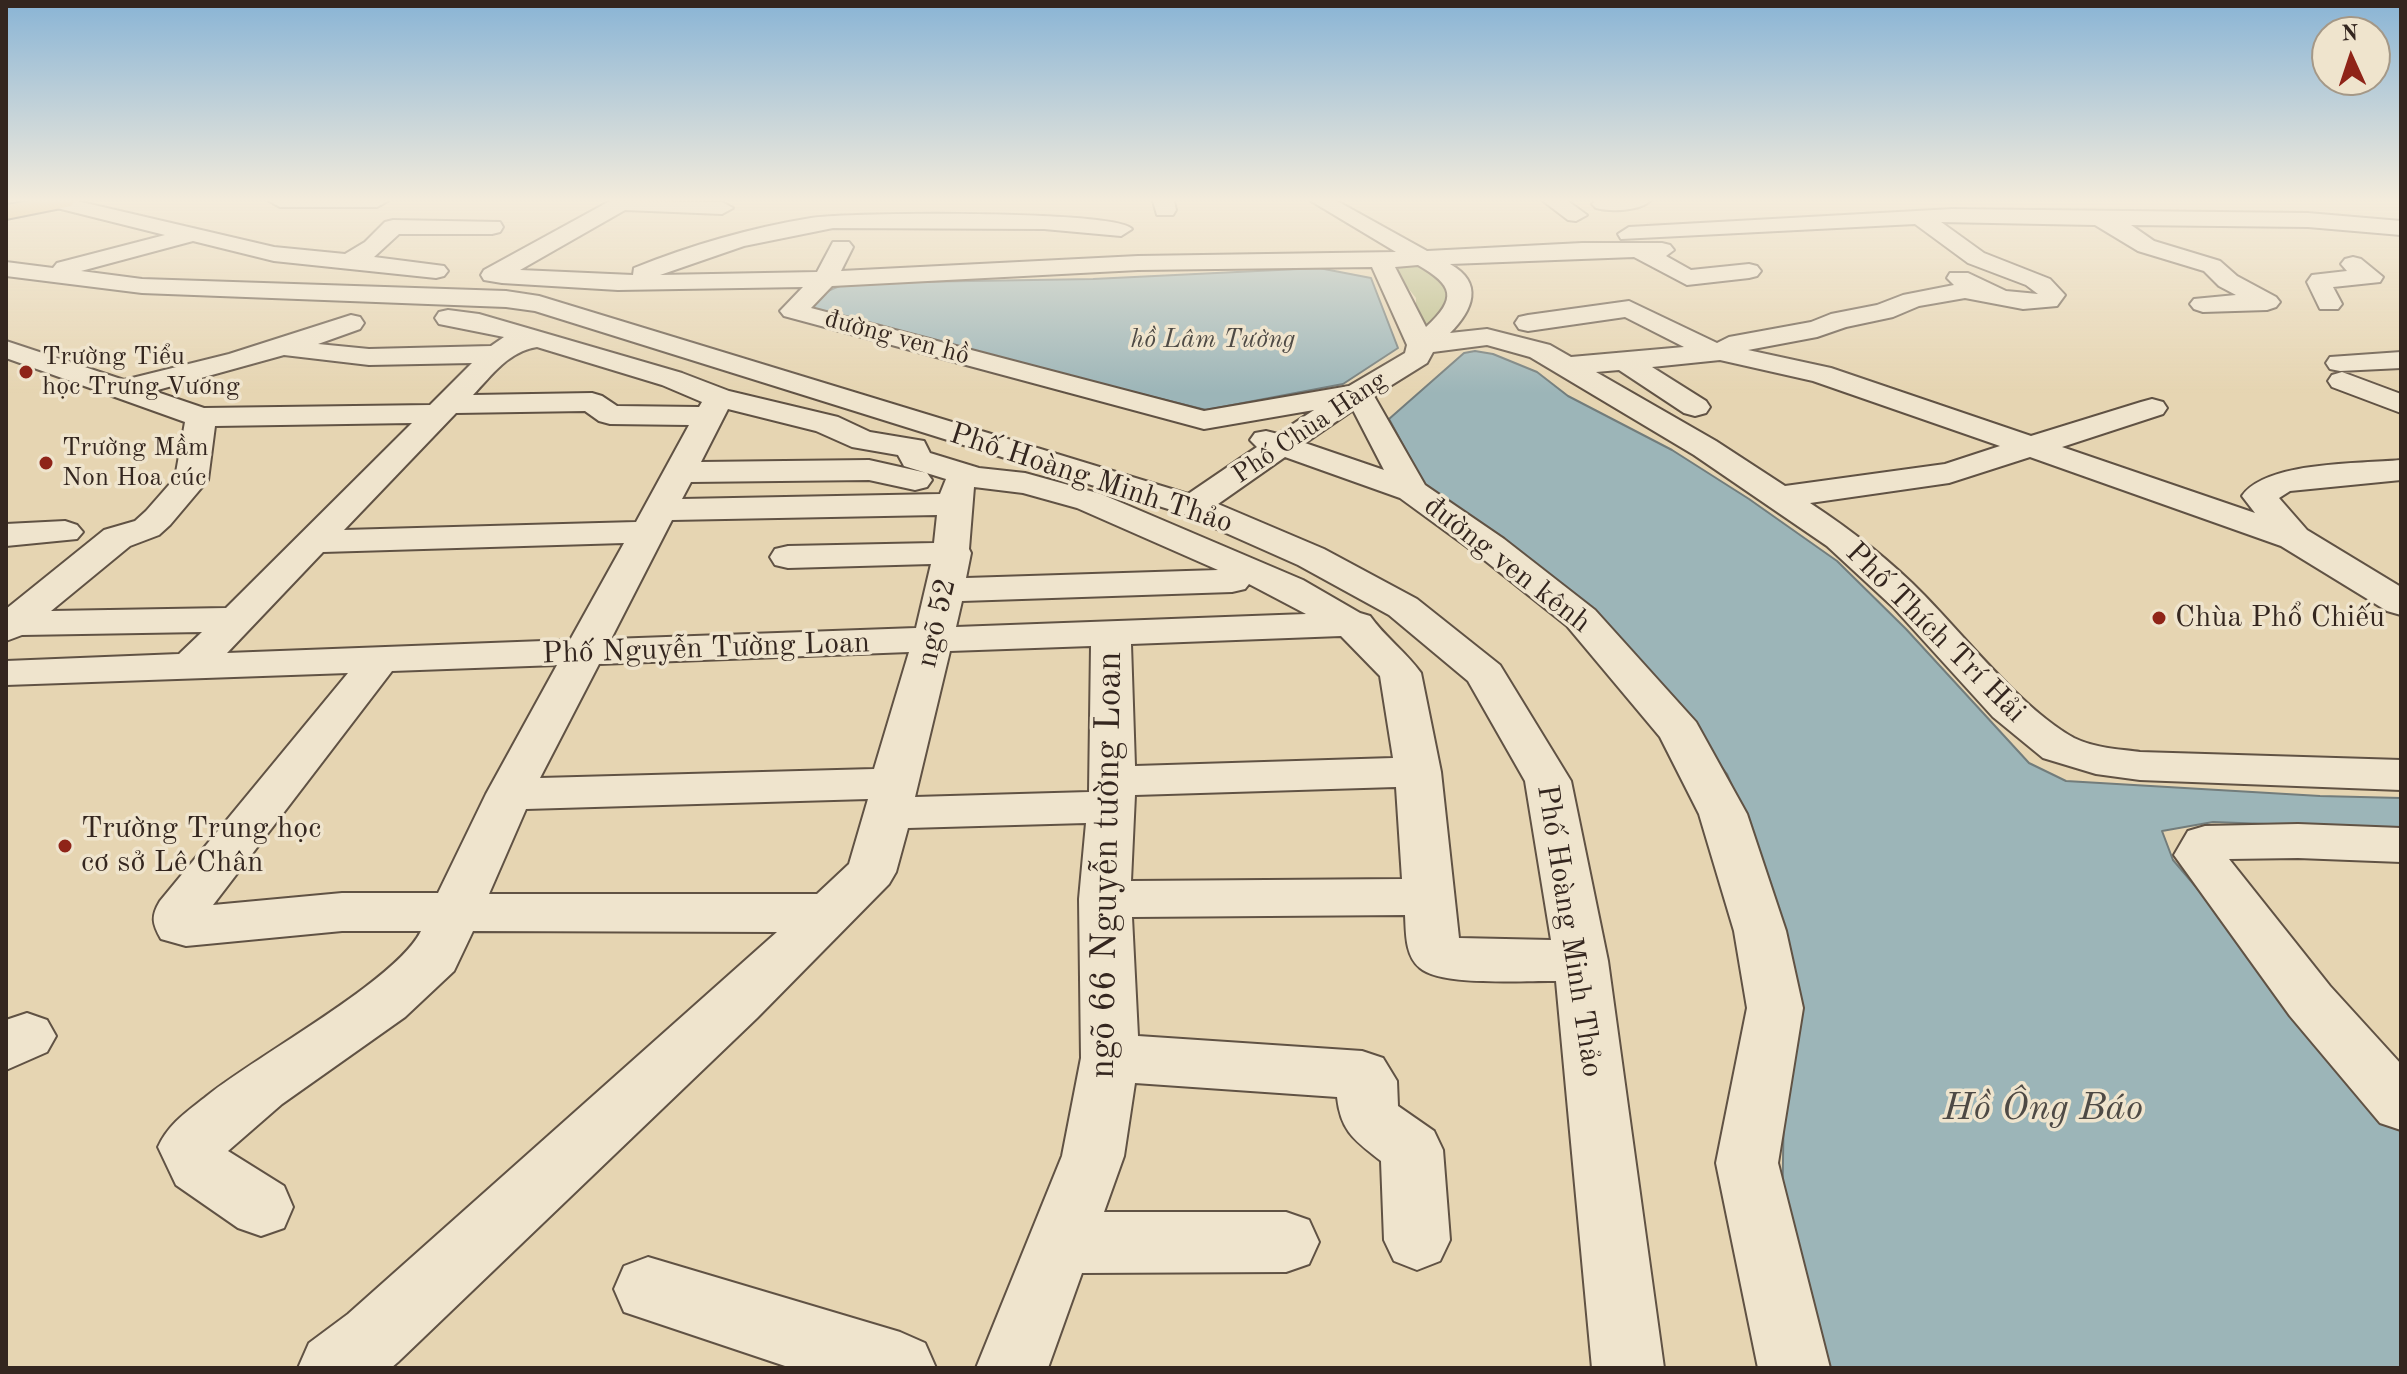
<!DOCTYPE html>
<meta charset="utf-8">
<style>
body{margin:0}
#map{position:relative;width:2407px;height:1374px;overflow:hidden;background:#e6d5b2;font-family:"Old Standard TT",serif}
canvas{display:block}
.frame{position:absolute;inset:0;border:8px solid #34261f;pointer-events:none}
.north{position:absolute;left:2311px;top:16px;width:80px;height:80px;box-sizing:border-box;background:#efe4cd;border:2px solid #a49887;border-radius:50%;rotate:357deg;font-size:22px;font-weight:700;line-height:32px;text-align:center;color:#34261f}
.north::after{content:'';display:block;margin:auto;width:28px;height:36px;background:#8f2418;clip-path:polygon(50% 0,100% 100%,50% 72%,0 100%)}
</style>
<div id="map">
<canvas width="2407" height="1374"></canvas>
<div class="frame"></div>
<div class="north">N</div>
</div>
<script>
const ctx = document.querySelector('canvas').getContext('2d');
ctx.lineJoin = 'round';
function fill(path, color) {
  ctx.fillStyle = color;
  ctx.fill(path, 'evenodd');
}
function strokePath(path, color, width, dash) {
  ctx.strokeStyle = color;
  ctx.lineWidth = width;
  ctx.lineCap = dash ? 'butt' : 'round';
  ctx.setLineDash(dash || []);
  ctx.stroke(path);
}
function label(font, color, halo, rows, align = 'center') {
  ctx.font = font + ' "Old Standard TT",serif';
  ctx.lineWidth = 7;
  ctx.setLineDash([]);
  ctx.textBaseline = 'middle';
  ctx.strokeStyle = halo;
  ctx.fillStyle = color;
  for (const [text, x, y, turn = 0] of rows) {
    ctx.save();
    ctx.translate(x, y);
    ctx.rotate((+turn || 0) * Math.PI / 180);
    ctx.textAlign = isNaN(turn) ? turn : align;
    if (halo) ctx.strokeText(text, 0, 0);
    ctx.fillText(text, 0, 0);
    ctx.restore();
  }
}
const green = new Path2D(`
 M1400,262C1430,261 1434,274 1451,296L1445,308L1428,327L1416,324V298L1392,268Z`);
const water = new Path2D(`
 M1319,268L1371,278L1398,348L1343,384L1206,410L809,312C813,295 833,288 849,283L1093,279Z
 M1475,351L1493,354L1537,372L1568,396L1672,450L1749,499L1837,561L1906,629L2029,763L2066,781L2320,796L2401,798V829L2213,822L2162,831L2173,860L2401,1128V1368H1820L1782,1225L1784,1096L1753,835L1727,774L1676,707L1428,491L1389,419L1464,353Z`);
const minor = new Path2D(`
 M46,201H77L274,247L345,254L365,242L385,222L393,220L500,222L503,227L500,232L492,234H399L374,257L444,266L448,271L444,276L436,278L274,261L193,241L81,271L142,279L506,291L539,296L1188,494L1257,447L1250,440L1255,433L1266,431L1278,434L1314,410L1204,429L784,316L780,311L803,287L618,290L502,283L484,280L481,275L484,270L610,201L722,202L733,208L722,214L625,210L520,270L633,275L634,268C691,245 750,228 811,218C847,212 1118,210 1132,229L1121,236L1044,229L833,228L744,246L660,275L817,272L833,242H849L853,247L841,271L1138,256L1396,252L1311,201H1337L1427,251L1582,243H1662L1670,245L1674,250L1666,256L1691,270L1749,264L1757,266L1761,271L1757,276L1749,278L1687,285L1634,257L1450,264C1484,283 1473,310 1450,333L1487,329L1550,345L1571,357L1684,347L1625,317L1528,331L1519,329L1515,323L1519,317L1528,315L1629,301L1717,343L1729,337L1811,322L1831,314L1877,305L1903,295L1954,285L1947,278L1950,273H1968L2006,291L2038,294L2026,285L1968,263L1915,224L1621,239L1618,234L1629,227L1952,209L2308,213L2401,221V235L2308,227L2131,225L2154,241L2220,261L2237,276L2276,297L2280,302L2276,307L2267,310L2203,312L2194,309L2190,304L2194,299L2236,295L2219,286L2204,271L2138,251L2095,225L1941,222L1984,253L2050,279L2065,295L2057,306L2023,309L1965,298L1919,306L1893,317L1846,327L1817,337L1748,350L1831,368L2031,436L2141,402L2152,399L2163,402L2167,408L2163,414L2062,447L2255,513L2242,496C2266,461 2360,464 2401,460V480L2290,491L2279,498L2307,530L2401,587V615L2387,611L2281,546L2030,457L1949,483L1810,503C1851,530 1890,560 1924,595C1966,638 2023,710 2074,738C2094,748 2119,749 2140,752L2401,760V790L2140,780L2096,774L2043,758L1993,717L1893,607L1827,546L1694,455L1530,357L1487,345L1433,352L1427,363L1374,396L1425,485L1504,539L1595,610L1696,722L1747,814L1786,931L1803,1008L1778,1163L1830,1368H1758L1716,1163L1747,1008L1734,931L1699,814L1660,737L1567,626L1478,555L1400,498L1285,457L1218,504L1324,549L1417,599L1500,665L1571,781L1608,961L1664,1368H1592L1556,981C1525,980 1442,987 1420,968C1405,956 1406,933 1405,915L1132,917L1138,1036L1362,1051L1383,1058L1397,1081L1398,1106L1434,1131L1443,1150L1450,1240L1440,1261L1417,1270L1394,1261L1384,1240L1381,1161C1356,1141 1341,1133 1337,1097L1135,1083L1124,1156L1104,1212H1286L1309,1220L1319,1242L1309,1264L1286,1272L1082,1273L1048,1368H976L1062,1156L1081,1058L1079,899L1086,823L908,828L896,872L889,884L757,1018L398,1362L391,1368H298L309,1343L348,1314L777,932L473,931L454,971L405,1017L282,1104L228,1151L284,1186L293,1207L284,1228L261,1236L238,1228L176,1185L158,1147C169,1123 188,1111 208,1095C258,1055 397,980 421,931H342L186,946L161,939C152,923 151,916 160,901L348,673L6,685V661L179,654L202,632L22,635L6,641V609L104,530L135,521L146,511L175,478L185,422L6,358V341L124,380L229,354L351,315L360,317L364,323L360,329L318,344L369,349L491,346L504,337L439,324L435,318L439,312L448,310L479,314L682,373L729,391L838,417L870,432L924,441L930,453L979,468L1025,473L1101,494L1303,580L1360,613L1370,616C1384,636 1406,652 1421,673L1441,772L1459,938L1551,940L1525,781L1468,681L1389,615L1298,565L1181,513L535,311L506,307L142,293L6,276V262L53,268L57,263L165,235L49,206ZM1418,265C1453,285 1458,298 1426,327L1395,267ZM1372,267L1407,345L1405,353L1349,386L1204,411L811,308L832,286L1138,270ZM537,347L662,385L702,402L699,407L617,406L602,396L592,393L473,395C492,375 509,351 537,347ZM284,355L369,365L472,363L430,405L204,408L154,391ZM1720,360L1813,381L2000,446L1945,464L1785,486L1716,441L1596,372L1619,370L1684,413L1695,416L1706,413L1710,407L1706,401L1652,367ZM728,409L816,431L852,447L898,455L904,466L946,479L940,494L682,499L691,482L869,480L915,490L927,487L932,480L927,473L869,460L701,462ZM1353,410L1384,470L1305,443ZM585,411L599,421L610,424L689,425L636,522L344,530L456,413ZM412,423L226,608L51,611L130,546L159,535L170,525L208,480L215,426ZM974,487L1023,493L1077,508L1218,570L966,578L971,553L969,549ZM937,515L934,543L788,546L775,549L770,557L775,565L788,568L931,564L916,628L611,639L672,520ZM624,543L570,640L227,653L323,552ZM1249,584L1306,614L956,627L962,601L1232,592L1245,589ZM1341,636L1380,676L1393,758L1135,766L1131,644ZM1091,646L1089,792L915,797L950,651ZM909,652L874,769L540,778L599,664ZM557,665L486,794L438,893H342L213,905L392,671ZM1396,787L1402,879L1131,881L1135,795ZM868,799L849,864L817,894H489L526,809Z
 M269,201H388L377,207H280Z
 M1153,201H1174L1176,210L1173,215H1157Z
 M1543,201H1568L1587,215L1576,221L1568,220Z
 M1595,201H1650C1639,211 1610,212 1596,208L1592,204Z
 M2353,257L2361,259L2383,277L2380,282L2333,287L2342,304L2338,309H2320L2307,282L2312,275L2347,271L2341,264L2345,259Z
 M2401,352V368L2340,371L2330,369L2326,363L2330,357Z
 M2342,372L2401,394V413L2332,387L2328,381L2332,375Z
 M65,521L77,525L83,532L77,539L6,546V524Z
 M2298,824L2401,828V862L2298,858L2229,859L2330,986L2401,1064V1130L2380,1123L2290,1016L2174,855L2188,831L2205,826Z
 M27,1013L47,1020L56,1036L47,1052L6,1070V1020Z
 M648,1257L900,1332L925,1343L936,1368H791L624,1312L614,1289L624,1266Z`);
const major = new Path2D(`
 M30,201H74L71,206L6,219V205Z`);
const markers = [
 [26,372,8,"#8f2418"],
 [46,463,8,"#8f2418"],
 [2159,618,8,"#8f2418"],
 [65,846,8,"#8f2418"]
];
const farStreetnames = [
 ["đường ven hồ",897,338,15],
 ["Phố Chùa Hàng",1310,428,-34]
];
const farWaternames = [
 ["hồ Lâm Tường",1213,340]
];
const farPoinames = [
 ["Trường Tiểu",42,357],
 ["học Trưng Vương",42,387],
 ["Trường Mầm",62,448],
 ["Non Hoa cúc",62,478]
];
const streetNames = [
 ["Phố Hoàng Minh Thảo",1091,479,18],
 ["đường ven kênh",1507,565,38],
 ["ngõ 52",937,623,-77],
 ["Phố Thích Trí Hải",1935,633,45],
 ["Phố Nguyễn Tường Loan",706,649,-2],
 ["Phố Hoàng Minh Thảo",1569,931,81]
];
const poiNames = [
 ["Chùa Phổ Chiếu",2175,618],
 ["Trường Trung học",81,829],
 ["cơ sở Lê Chân",81,863]
];
const nearStreetnames = [
 ["ngõ 66 Nguyễn tường Loan",1107,865,-89]
];
const nearWaternames = [
 ["Hồ Ông Báo",2043,1109]
];
fill(green, '#b9bc89');
fill(water, '#9cb5b8');
strokePath(water, '#727c7b', 2);
strokePath(minor, '#605244', 4);
strokePath(major, '#34261f', 4);
fill(minor, '#efe4cd');
fill(major, '#e3ba79');
const sky = ctx.createLinearGradient(0, 0, 0, 393);
sky.addColorStop(0, '#89b4d5');
sky.addColorStop(0.51, '#f4ecdc');
sky.addColorStop(1, '#f4ecdc00');
ctx.fillStyle = sky;
ctx.fillRect(0, 0, 2407, 393);
for (const [x, y, r, color] of markers) {
  const dot = new Path2D();
  dot.arc(x, y, r, 0, 2 * Math.PI);
  ctx.fillStyle = color;
  ctx.fill(dot);
  strokePath(dot, '#efe4cd', 3);
}
label('26px', '#34261f', '#efe4cd', farStreetnames);
label('italic 26px', '#4e4a45', '#efe4cd', farWaternames);
label('26px', '#34261f', '#efe4cd', farPoinames, 'left');
label('30px', '#34261f', '#efe4cd', streetNames);
label('30px', '#34261f', '#efe4cd', poiNames, 'left');
label('36px', '#34261f', '#efe4cd', nearStreetnames);
label('italic 38px', '#4e4a45', '#efe4cd', nearWaternames);
</script>
